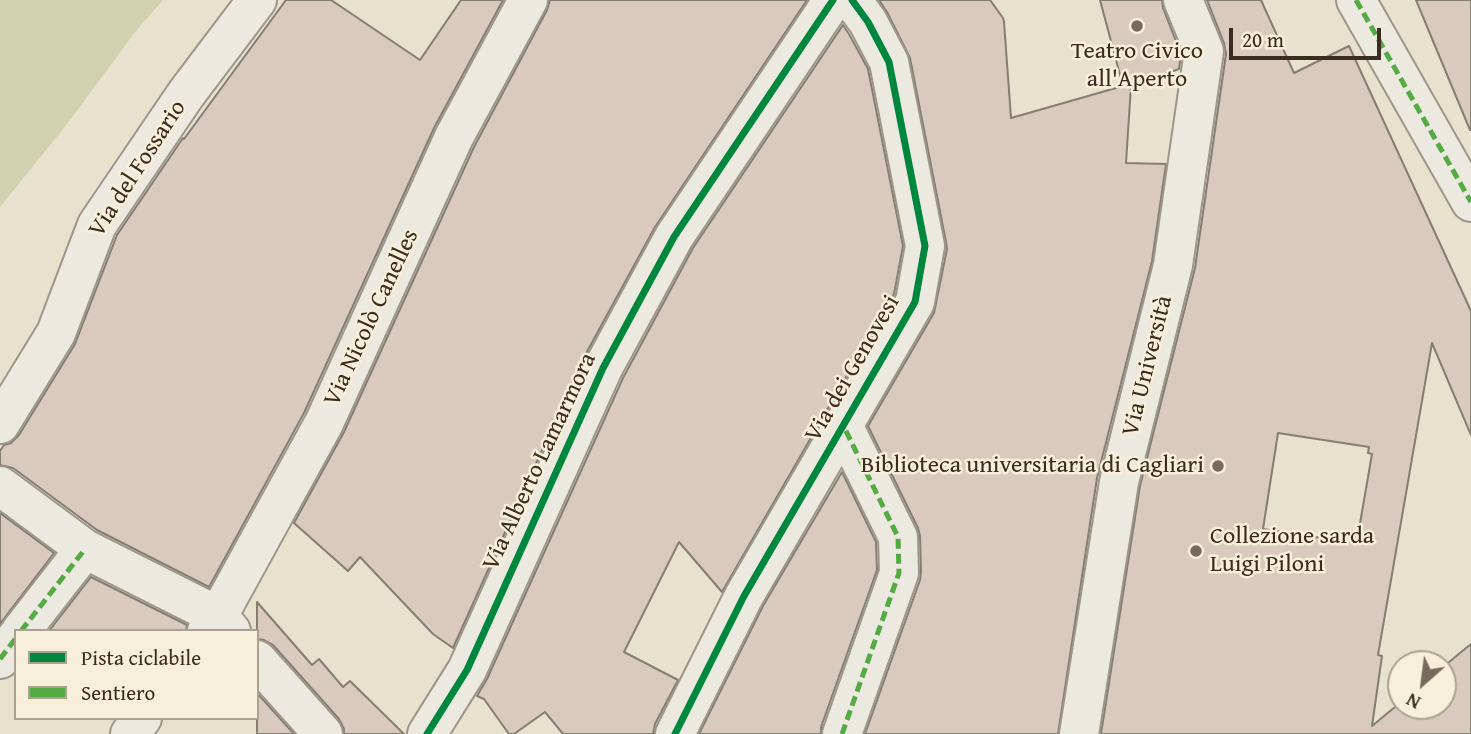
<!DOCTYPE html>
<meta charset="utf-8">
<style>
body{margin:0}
#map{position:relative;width:1471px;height:734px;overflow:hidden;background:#e8e1ce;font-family:"Gentium Book Plus",serif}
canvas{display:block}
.legend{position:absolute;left:14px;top:629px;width:245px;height:91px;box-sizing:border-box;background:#f7efd9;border:2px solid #aca18f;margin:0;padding:9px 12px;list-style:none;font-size:21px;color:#3b2c20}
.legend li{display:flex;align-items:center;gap:14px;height:35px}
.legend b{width:35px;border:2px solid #aca18f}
.north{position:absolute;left:1387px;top:650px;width:70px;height:70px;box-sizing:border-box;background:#f7efd9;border:2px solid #aca18f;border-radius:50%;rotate:208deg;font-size:19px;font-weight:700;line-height:28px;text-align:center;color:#3b2c20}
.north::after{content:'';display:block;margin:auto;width:24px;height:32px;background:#786b5d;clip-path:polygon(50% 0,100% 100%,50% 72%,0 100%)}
.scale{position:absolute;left:1229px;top:28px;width:152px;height:32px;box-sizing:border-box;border:4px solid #3b2c20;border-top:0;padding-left:9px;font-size:21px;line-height:24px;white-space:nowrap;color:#3b2c20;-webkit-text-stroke:5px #f7efd9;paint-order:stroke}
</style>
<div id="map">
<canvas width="1471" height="734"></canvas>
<ul class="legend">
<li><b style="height:9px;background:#00873e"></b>Pista ciclabile</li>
<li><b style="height:9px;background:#55ab43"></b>Sentiero</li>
</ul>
<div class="north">N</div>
<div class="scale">20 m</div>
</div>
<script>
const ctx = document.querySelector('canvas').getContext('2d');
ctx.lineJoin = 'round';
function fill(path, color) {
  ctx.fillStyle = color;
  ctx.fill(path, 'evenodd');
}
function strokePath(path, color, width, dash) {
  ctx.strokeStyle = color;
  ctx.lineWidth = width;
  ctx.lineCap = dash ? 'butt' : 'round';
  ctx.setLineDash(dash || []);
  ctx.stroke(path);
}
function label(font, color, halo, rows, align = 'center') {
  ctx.font = font + ' "Gentium Book Plus",serif';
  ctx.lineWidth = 5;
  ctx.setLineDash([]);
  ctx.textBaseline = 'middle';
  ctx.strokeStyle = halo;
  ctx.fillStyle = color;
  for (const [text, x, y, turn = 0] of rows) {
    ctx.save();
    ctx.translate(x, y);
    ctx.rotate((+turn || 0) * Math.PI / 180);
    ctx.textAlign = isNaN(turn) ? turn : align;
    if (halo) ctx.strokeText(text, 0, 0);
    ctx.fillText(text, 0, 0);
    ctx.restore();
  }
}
const green = new Path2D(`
 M0,0H163L135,32L67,124L0,207Z`);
const building = new Path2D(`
 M286,0H331L420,60L461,0H503L434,128L304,413L209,587L97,530L13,468L0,465V451L4,445L11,443L19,435L75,344L117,235L183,138L184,139Z
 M550,0H807L655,227L583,359L453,648L433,634L360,557L348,571L294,523L344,432L474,147L547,10Z
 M879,0H990L1003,18L1004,22L1011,118L1123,86L1100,0H1162L1163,8L1181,54L1179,69L1131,86L1126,163L1166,164L1152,261L1097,478L1058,734H865L920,580L921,572L920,536L918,528L868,426L934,313L947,249L946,242L910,58L887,12Z
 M1207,0H1261L1294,73L1349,46L1471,311V435L1432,343L1378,655L1382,656L1372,726L1401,702V706H1443V667L1471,644V734H1101L1140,486L1195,268L1226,54L1224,43ZM1278,433L1369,447L1368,453L1372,454L1358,535H1355L1354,543L1263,529Z
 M1416,0H1471V130H1470Z
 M843,25L849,34L868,69L903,246L894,294L722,592L679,542L624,652L678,680L655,724L653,734H563L545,712L514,734H509L484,699L477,696L487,679L623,378L693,248Z
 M842,472L876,542L877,570L821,727V734H699L763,606Z
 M0,513L54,553L0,624Z
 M91,577L187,625L186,631H49Z
 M257,602L312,665L319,659L343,687L350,681L404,734H344V729L339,719L273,645L264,640L257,639Z
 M257,693L294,734H257Z`);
const minor = new Path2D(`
 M1356,0L1471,202
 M0,424L56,333L97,225L186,94L257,0
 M0,486L85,549L218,616L231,631
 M21,631L85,549
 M207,631L218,616L324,423L454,137L528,0
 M0,659L16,638
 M257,660L323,734
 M130,734L142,718
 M427,734L467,670L603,368L674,237L833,0
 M675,734L744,596L915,302L925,246L889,62L868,22L852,0
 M842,734L899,573L898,537L843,425
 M1079,734L1119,482L1173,265L1204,51L1183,0`);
const quiet = new Path2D(`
 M1356,0L1471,202
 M21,631L85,549
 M0,659L16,638
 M842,734L899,573L898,537L843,425`);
const cycleway = new Path2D(`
 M427,734L467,670L603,368L674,237L833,0
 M675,734L744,596L915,302L925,246L889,62L868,22L852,0`);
const markers = [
 [1137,26,7,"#786b5d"],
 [1218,466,7,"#786b5d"],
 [1196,551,7,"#786b5d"]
];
const poiNames = [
 ["Teatro Civico",1137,52],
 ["all'Aperto",1137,80],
 ["Biblioteca universitaria di Cagliari",1204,466,"right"],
 ["Collezione sarda",1210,537,"left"],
 ["Luigi Piloni",1210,565,"left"]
];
const streetNames = [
 ["Via del Fossario",138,169,-57],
 ["Via Nicolò Canelles",372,318,-65],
 ["Via Università",1148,366,-76],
 ["Via dei Genovesi",853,369,-60],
 ["Via Alberto Lamarmora",540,462,-65]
];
fill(green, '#d0d1ae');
fill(building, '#dacabe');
strokePath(building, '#847e73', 2);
strokePath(minor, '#9d968a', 42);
strokePath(minor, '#ece9e0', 38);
strokePath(quiet, '#55ab43', 5, [10, 5]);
strokePath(cycleway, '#00873e', 7);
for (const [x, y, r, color] of markers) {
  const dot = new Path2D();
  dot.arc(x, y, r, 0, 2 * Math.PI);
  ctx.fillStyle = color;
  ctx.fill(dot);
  strokePath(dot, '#f7efd9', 2.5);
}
label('24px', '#3b2c20', '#f7efd9', poiNames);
label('24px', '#3b2c20', '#f7efd9', streetNames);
</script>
